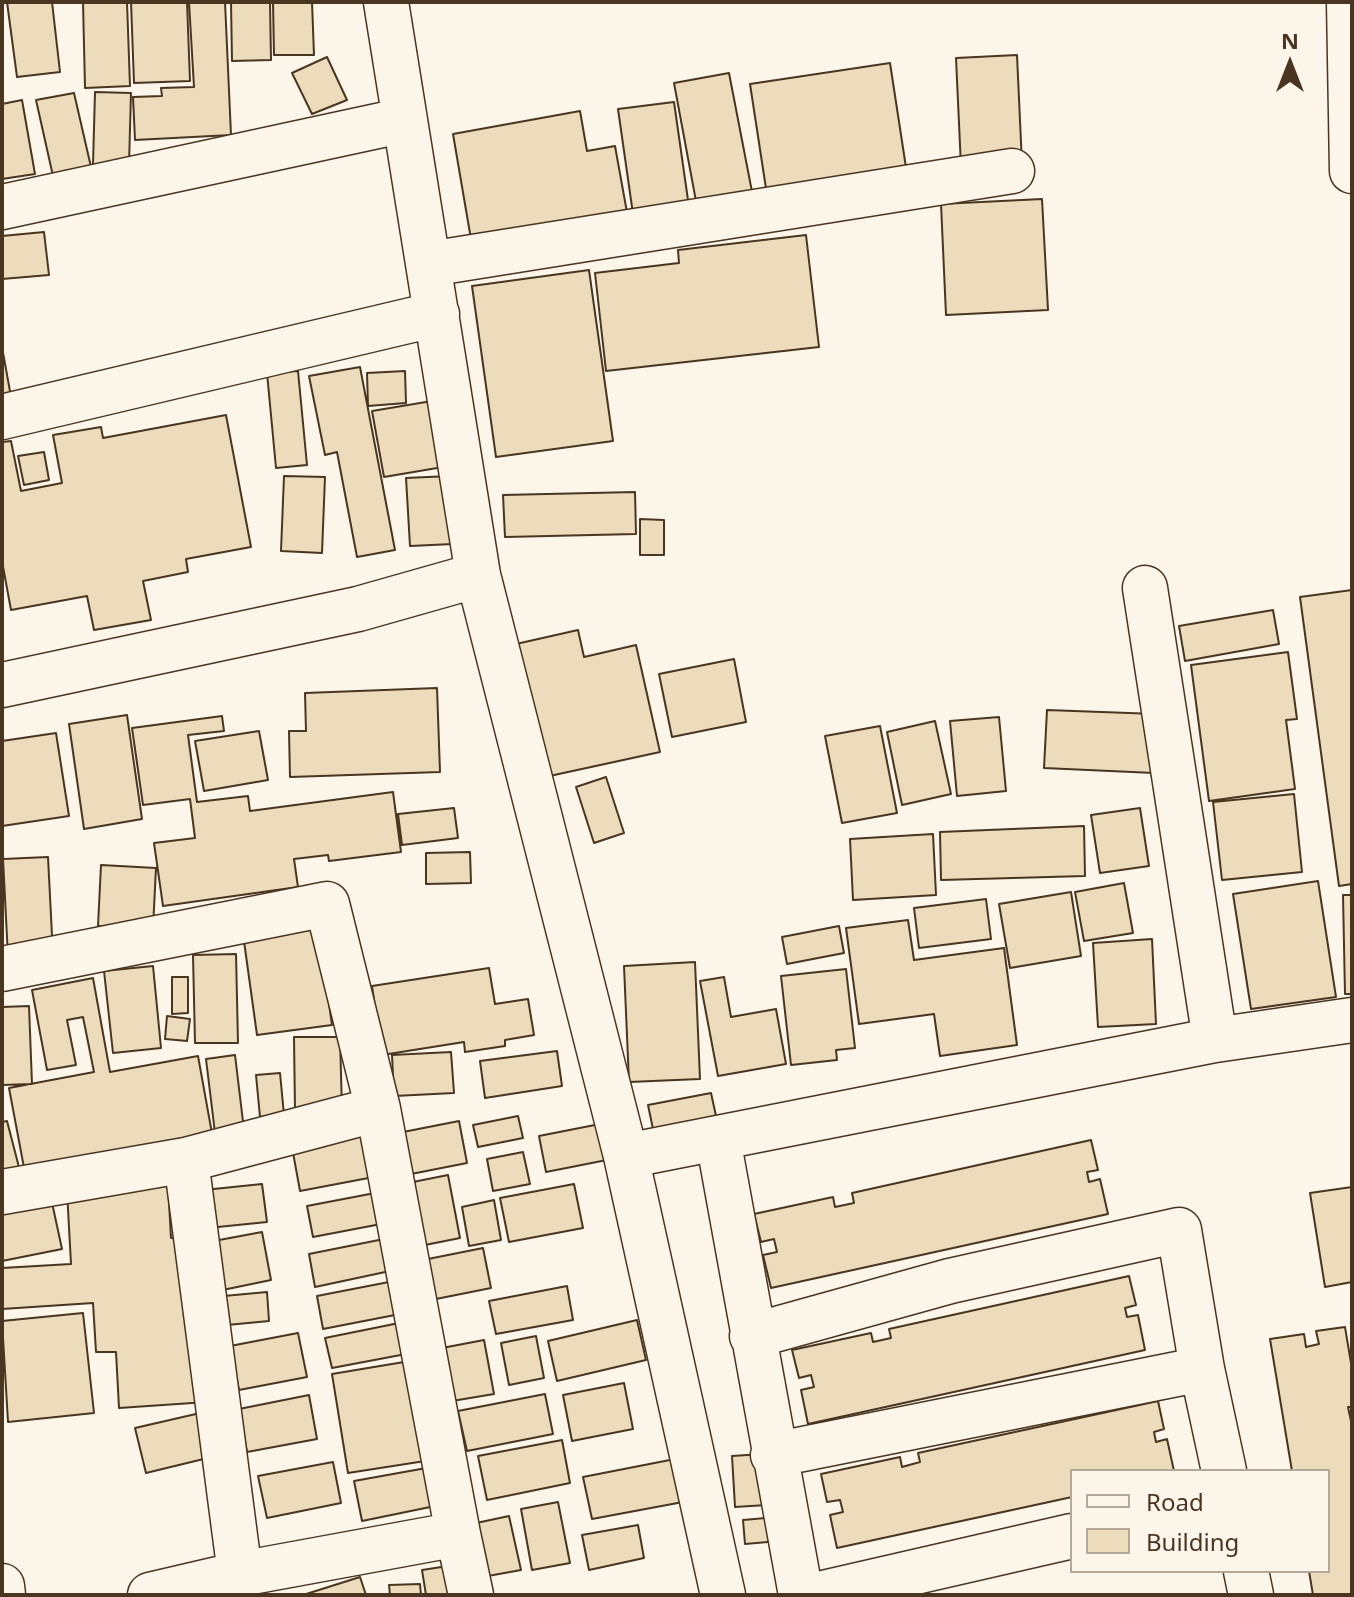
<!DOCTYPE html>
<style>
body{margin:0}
#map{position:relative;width:1354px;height:1597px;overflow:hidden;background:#fbf6e9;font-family:"Noto Sans",sans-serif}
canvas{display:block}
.frame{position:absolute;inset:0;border:4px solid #4a3520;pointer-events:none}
.legend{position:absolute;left:1070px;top:1469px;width:260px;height:104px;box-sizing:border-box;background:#fbf6e9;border:2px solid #b4a999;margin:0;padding:10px 14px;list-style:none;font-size:24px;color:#4a3520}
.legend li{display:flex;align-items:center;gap:16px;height:40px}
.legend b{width:40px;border:2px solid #b4a999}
.north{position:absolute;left:1250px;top:24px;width:80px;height:80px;-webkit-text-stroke:6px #fbf6e9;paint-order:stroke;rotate:0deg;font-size:22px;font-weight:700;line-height:32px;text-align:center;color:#4a3520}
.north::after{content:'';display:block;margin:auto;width:28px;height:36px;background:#4a3520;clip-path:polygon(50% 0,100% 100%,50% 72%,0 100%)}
</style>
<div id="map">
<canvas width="1354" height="1597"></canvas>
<div class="frame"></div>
<ul class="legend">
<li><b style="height:10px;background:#fbf6e9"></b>Road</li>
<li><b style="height:22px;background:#ecdcbc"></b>Building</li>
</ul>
<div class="north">N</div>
</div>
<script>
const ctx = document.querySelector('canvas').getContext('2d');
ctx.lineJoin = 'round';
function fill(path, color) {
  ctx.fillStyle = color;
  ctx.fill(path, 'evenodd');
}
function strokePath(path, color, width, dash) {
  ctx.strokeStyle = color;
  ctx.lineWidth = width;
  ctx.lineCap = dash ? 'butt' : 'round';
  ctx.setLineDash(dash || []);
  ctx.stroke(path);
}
const building = new Path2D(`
 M7,2H52L60,72L17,77Z
 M83,2H127L130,86L85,88Z
 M131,2H187L190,81L134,83Z
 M189,2H225L231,135L135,140L133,97L162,96L161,88L194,87Z
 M231,2H270L271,60L232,61Z
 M273,2H312L314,55H274Z
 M1017,55L1022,164L961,167L956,58Z
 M327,57L347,100L312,114L292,73Z
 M890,63L907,174L767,195L750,84Z
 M729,73L754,202L698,212L674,83Z
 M95,92L131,93L129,165L93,164Z
 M74,93L91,167L53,176L36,100Z
 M22,100L35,174L2,179V104Z
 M674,102L690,214L634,221L618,109Z
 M580,111L587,151L615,146L628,218L472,245L453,134Z
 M1042,199L1048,310L946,315L941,204Z
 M44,232L49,275L2,279V236Z
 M806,235L819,347L606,371L595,273L679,263L678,250Z
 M589,270L613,441L496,457L472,286Z
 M2,347L13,408L2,410Z
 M360,367L395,550L357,557L337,452L325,455L309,376Z
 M298,371L307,465L276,468L267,373Z
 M405,371L406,403L368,406L367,373Z
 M432,401L443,467L384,477L372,411Z
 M226,415L251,547L186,559L188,572L143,581L151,620L94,630L87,596L11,610L2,561V442L11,441L21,491L62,483L53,435L101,427L103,438Z
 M44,452L49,480L24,485L18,456Z
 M284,476L325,477L322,553L281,551Z
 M450,476L453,544L410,546L406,478Z
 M635,492L636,534L505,537L503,495Z
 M640,519L664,520V555H640Z
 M1352,590V884L1339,886L1300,597Z
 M1273,610L1279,644L1185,661L1179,626Z
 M578,630L584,657L636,645L660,752L545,777L516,644Z
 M1288,652L1297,719L1286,720L1295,789L1209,801L1191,665Z
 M734,659L746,722L672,737L659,674Z
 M437,688L440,772L290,777L289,731H306L305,693Z
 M1047,710L1156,714L1154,773L1044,768Z
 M127,715L142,819L84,829L69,724Z
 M222,716L224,731L188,735L197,802L248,796L250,811L393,792L401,852L329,861L328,855L294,859L298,887L163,906L154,843L195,838L190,799L143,805L132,728Z
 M999,717L1006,791L957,796L950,721Z
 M935,721L951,794L902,805L887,732Z
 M880,726L897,813L842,823L825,736Z
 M259,731L268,780L204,791L195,741Z
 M56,733L69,816L2,826V741Z
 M606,777L624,833L594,843L576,787Z
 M1294,794L1302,872L1222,880L1213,802Z
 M454,808L458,838L402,845L398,814Z
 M1140,808L1149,866L1100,873L1091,815Z
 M1084,826L1085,876L941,880L940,832Z
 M933,834L936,895L853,900L850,839Z
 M470,852L471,883L426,884V853Z
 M48,857L53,955L8,957L3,859Z
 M101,865L156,868L153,928L98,926Z
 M1318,881L1336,997L1251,1009L1233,894Z
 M1124,883L1133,933L1084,941L1075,892Z
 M1071,892L1081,956L1010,968L999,904Z
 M1343,895H1352V994H1345Z
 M986,899L991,939L919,948L914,908Z
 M908,920L914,960L1004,948L1017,1045L940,1056L934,1014L859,1024L846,928Z
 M318,925L332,1025L257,1035L243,934Z
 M839,926L844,953L787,964L782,937Z
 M1152,939L1156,1024L1098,1027L1093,943Z
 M236,954L238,1043H195L193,955Z
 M695,962L700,1079L629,1082L624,966Z
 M153,966L161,1048L113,1053L104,971Z
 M489,968L495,1004L528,999L534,1035L505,1040V1046L465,1052L464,1042L382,1055L372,986Z
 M846,969L855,1048L836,1050L837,1060L791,1065L781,976Z
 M172,977H188V1013L172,1014Z
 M724,977L731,1017L776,1009L786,1064L718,1076L700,981Z
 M93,978L110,1072L198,1056L213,1139L25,1173L9,1088L94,1072L83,1017L67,1020L76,1065L47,1070L32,990Z
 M29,1006L32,1084L2,1085V1007Z
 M167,1016L190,1019L187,1041L165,1039Z
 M294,1037H340L342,1110L295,1111Z
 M557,1051L562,1086L485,1098L480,1061Z
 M451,1052L454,1093L394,1096L392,1055Z
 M235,1055L244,1130L215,1133L206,1059Z
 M280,1073L284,1115L260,1117L256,1075Z
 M711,1093L716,1116L653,1129L648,1105Z
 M518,1116L523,1138L478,1147L473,1125Z
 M7,1121L21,1175L2,1179V1122Z
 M459,1121L467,1163L406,1175L398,1133Z
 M610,1122L617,1158L546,1172L539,1136Z
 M371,1132L379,1176L300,1191L292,1147Z
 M1091,1140L1098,1170L1087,1172L1089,1182L1100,1179L1108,1214L771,1288L763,1255L777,1252L774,1239L761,1242L754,1214L833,1197L835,1207L854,1203L852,1193Z
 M523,1152L530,1184L493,1191L487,1159Z
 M448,1175L460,1238L415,1247L403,1184Z
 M168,1184L171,1238H182L207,1402L119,1408L116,1352H96L93,1303L2,1309V1268L71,1264L67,1191Z
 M262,1184L267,1222L208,1228L204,1190Z
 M574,1184L583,1228L509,1242L500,1198Z
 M1352,1187V1282L1325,1287L1310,1193Z
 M375,1193L381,1224L313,1237L307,1206Z
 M51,1198L62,1249L2,1261V1208Z
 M494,1200L501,1240L469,1246L462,1207Z
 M262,1232L271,1280L213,1292L203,1243Z
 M384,1239L390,1271L315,1287L309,1254Z
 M483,1248L491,1288L426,1301L418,1261Z
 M1129,1276L1136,1305L1125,1308L1127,1317L1138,1315L1145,1350L808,1424L801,1390L814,1387L811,1375L799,1378L792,1350L871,1333L873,1342L891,1338L889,1329Z
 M394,1281L400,1314L323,1329L317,1296Z
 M567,1286L573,1320L496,1334L489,1301Z
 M267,1292L269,1321L227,1325L224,1296Z
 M83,1313L94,1413L8,1422L2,1321Z
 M637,1320L646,1360L557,1381L548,1341Z
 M399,1323L406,1354L332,1368L325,1338Z
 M1345,1327L1352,1369V1407H1348L1352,1426V1595H1313L1309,1571H1328V1471H1292L1270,1339L1304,1334L1306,1347L1319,1344L1316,1331Z
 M298,1333L307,1377L239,1390L230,1346Z
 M536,1336L544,1378L509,1385L501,1343Z
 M484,1340L494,1394L452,1401L442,1348Z
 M422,1359L438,1459L348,1473L332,1374Z
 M624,1383L633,1429L572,1441L563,1395Z
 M545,1394L553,1434L467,1451L458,1411Z
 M309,1395L317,1439L247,1452L239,1409Z
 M1158,1401L1164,1429L1154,1432L1156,1442L1167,1439L1174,1471H1072V1497L837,1548L830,1515L843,1512L840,1500L827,1502L821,1474L900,1457L902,1467L920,1462L918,1453Z
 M209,1411L220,1455L146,1473L135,1428Z
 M562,1440L570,1483L487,1500L478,1456Z
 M763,1454L767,1505L735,1507L732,1456Z
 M675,1459L683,1502L592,1519L583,1477Z
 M333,1462L341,1503L267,1518L258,1476Z
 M432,1467L440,1505L362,1521L354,1481Z
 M558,1502L570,1563L532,1570L521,1509Z
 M509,1516L521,1570L477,1578L467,1525Z
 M777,1517L779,1541L745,1544L743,1520Z
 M638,1525L644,1558L589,1570L582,1535Z
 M461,1564L465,1595H426L422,1570Z
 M360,1577L366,1595H303Z
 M420,1584L421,1595H390L389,1585Z`);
const minor = new Path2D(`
 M386,2L478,575
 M1349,2L1352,171
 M2,207L405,120
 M429,264L1012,171
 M2,417L437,314
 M1145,588L1215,1040
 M2,685L358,609L478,575L626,1156L723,1595
 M2,969L327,904L378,1109L458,1534L240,1574L150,1595
 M718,1139L801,1595
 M626,1156L1215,1040L1352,1020
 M186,1160L240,1574
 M2,1192L186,1160L378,1109
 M752,1336L950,1281L1179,1230L1202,1369L1224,1471
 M773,1455L1202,1369
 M458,1534L471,1595
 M1246,1571L1251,1595
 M2,1586L3,1595
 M815,1595L1072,1536`);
fill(building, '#ecdcbc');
strokePath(building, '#4a3520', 2);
strokePath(minor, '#4a3520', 47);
strokePath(minor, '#fbf6e9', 44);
</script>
